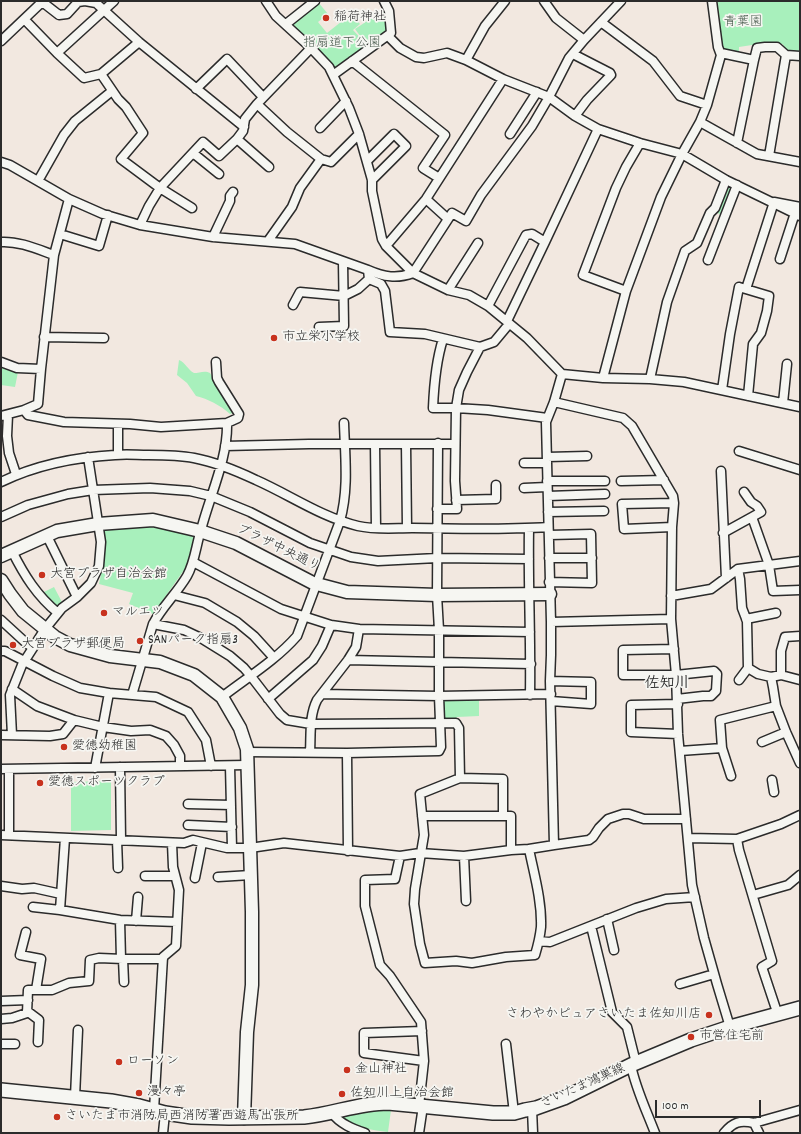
<!DOCTYPE html>
<meta charset="utf-8">
<style>
body{margin:0}
#map{position:relative;width:801px;height:1134px;overflow:hidden;background:#f2e8e0;font-family:Dekko,sans-serif}
canvas{display:block}
.frame{position:absolute;inset:0;border:2px solid #2b2b2b;pointer-events:none}
.scale{position:absolute;left:655px;top:1100px;width:106px;height:18px;box-sizing:border-box;border:2px solid #2b2b2b;border-top:0;padding-left:5px;font-size:12px;line-height:14px;white-space:nowrap;color:#2b2b2b;-webkit-text-stroke:3px #f6f6f2;paint-order:stroke}
</style>
<div id="map">
<canvas width="801" height="1134"></canvas>
<div class="frame"></div>
<div class="scale">100 m</div>
</div>
<script>
const ctx = document.querySelector('canvas').getContext('2d');
ctx.lineJoin = 'round';
function fill(path, color) {
  ctx.fillStyle = color;
  ctx.fill(path, 'evenodd');
}
function strokePath(path, color, width, dash) {
  ctx.strokeStyle = color;
  ctx.lineWidth = width;
  ctx.lineCap = dash ? 'butt' : 'round';
  ctx.setLineDash(dash || []);
  ctx.stroke(path);
}
function label(font, color, halo, rows, align = 'center') {
  ctx.font = font + ' Dekko,"Klee One",sans-serif';
  ctx.lineWidth = 3.5;
  ctx.setLineDash([]);
  ctx.textBaseline = 'middle';
  ctx.strokeStyle = halo;
  ctx.fillStyle = color;
  for (const [text, x, y, turn = 0] of rows) {
    ctx.save();
    ctx.translate(x, y);
    ctx.rotate((+turn || 0) * Math.PI / 180);
    ctx.textAlign = isNaN(turn) ? turn : align;
    if (halo) ctx.strokeText(text, 0, 0);
    ctx.fillText(text, 0, 0);
    ctx.restore();
  }
}
const green = new Path2D(`
 M716,1H800V52L786,51L784,49L783,44L752,45L739,47V55L723,50Z
 M318,2L328,14L318,22L327,33L351,14L360,24L353,30L366,44L355,29L384,10L387,32L333,72L327,58L302,33C297,31 293,28 292,23Z
 M729,184L733,186L721,215L716,212Z
 M179,360C185,362 188,370 194,373C199,373 205,370 210,373L234,410L233,413L230,414C220,405 208,399 196,396L187,383L177,375Z
 M1,366L18,372L15,387L1,385Z
 M151,527L194,533L189,563L153,614L129,604L133,593L99,584L105,555L102,529Z
 M54,587L63,604L60,606H56L42,593Z
 M479,698V716L457,717L455,720H445L443,718V701L444,699Z
 M111,781V830L71,831V782Z
 M366,1110H391L388,1132C373,1130 357,1128 344,1120L343,1115Z`);
const street = new Path2D(`
 M41,1L59,15L67,14L78,2L85,1
 M85,1L96,3L139,42L244,127
 M266,1L276,16L311,48L329,67L349,108L359,134L372,180V191L382,239L386,246L413,273L448,290L469,295L488,306L527,338L562,374L603,378L650,379L684,382L800,407
 M544,1L556,18L584,40
 M25,20L57,53L84,78L101,74
 M601,22L653,61L680,96L707,105
 M286,24L315,1
 M388,36L400,48L416,57L424,58L447,53L466,60L503,79L549,97L575,116L598,129L640,143L682,154L726,180L800,216
 M1,41L42,2
 M139,42L101,74L118,99L126,107L143,133L121,159L160,188L192,208
 M57,53L114,1
 M721,53L754,60
 M573,54L610,73L611,75L587,100L575,116
 M466,60L485,26L505,1
 M352,61L445,135L423,168L439,178
 M333,75L391,33L389,11L384,1
 M196,89L227,59L263,97
 M257,104L287,132L321,159
 M700,122L757,154L800,162
 M320,128L346,101
 M510,134L537,92
 M237,139L269,167
 M737,143L754,60L757,48L765,47H777L786,55L800,56
 M193,153L219,174
 M769,156L786,55
 M367,161L394,134L406,146L372,180
 M1,162L10,165L69,199L103,214L140,225L213,237L295,244L368,270L369,279L381,284L385,291L390,332L425,334L480,347L494,342L509,324
 M38,181L64,135L75,121L112,91
 M426,199L448,219
 M140,225L149,206L160,188L203,142L219,156L237,139L243,131L245,119L257,104L311,48
 M60,234L99,246L108,215
 M213,237L230,201V196L233,192
 M268,241L292,207L300,188L321,159L331,162L359,134
 M1,242C19,241 37,249 54,255
 M386,246L426,199L503,79
 M780,259L795,213
 M708,260L737,185
 M368,270C384,277 397,279 413,273L452,213L466,221L481,195L532,126L549,97L569,58L584,40L621,1
 M746,289L774,202L800,207
 M448,290L478,243
 M626,291L583,275L616,188L626,167L640,143
 M293,305L300,292L344,296L358,289L369,279
 M488,306L526,235L532,234L545,242
 M507,321L545,242L598,129
 M319,327L344,326L343,262
 M44,337L104,338
 M443,339C436,361 434,384 433,408H456L459,390L467,372L480,347
 M1,362L17,368L41,369
 M603,378L626,291L661,197L682,154L700,122L707,105L721,55L718,47L712,1
 M650,379L667,302L685,251L697,243L710,213L715,208L726,180
 M722,390L730,334L739,287L769,296L767,311L761,333L753,344L748,396
 M554,402L623,418L632,426L673,496L674,503L672,527L671,619L676,675L678,734L692,885L704,938L717,984L730,1027
 M783,403L787,364
 M24,410L28,415L64,422L130,424L161,427L227,423L238,418L239,414L219,382L217,378L216,362
 M8,415L7,436L9,453L16,474
 M1,416L24,410L38,404L41,369L54,255L69,199
 M375,444L376,528
 M406,444L407,528
 M225,446L309,444H455
 M739,451L800,470
 M118,454V424
 M547,457L587,456
 M524,463H547
 M721,471L726,578
 M547,481H605
 M621,481L664,480
 M1,482C36,465 77,457 115,455C126,454 137,455 148,455C163,455 179,455 194,458C215,462 237,471 256,480C290,495 321,517 358,526C376,530 394,528 412,528C458,529 503,530 548,527
 M524,488L547,487
 M744,492L751,502L757,506L761,512L752,517
 M548,496L605,494
 M456,500L496,499V485
 M437,509H457L455,481L456,408L488,410L547,418
 M548,512L604,511
 M1,517L28,505L68,494L93,490L150,488L190,491L211,496L250,512L310,543L351,557L378,561L437,558L529,559
 M672,527L624,529L622,504L674,503
 M529,529C528,584 531,639 530,695
 M723,533L752,517L769,565L773,591L800,590
 M549,535L591,534L592,583L549,582
 M47,536L77,597
 M12,551C24,575 37,596 58,613
 M549,558H592
 M193,562L281,609L331,625L359,629L530,632
 M738,569L740,579L742,608L747,621L748,668L739,680
 M174,595L205,603L237,622L254,636L274,658
 M671,596L711,589L738,569L800,561
 M746,619L776,613
 M1,620L25,642L33,648
 M551,622L671,619
 M153,624L184,630L201,638L230,656L244,668L250,675L280,714L287,720L311,724L456,723L459,728L460,778L420,794L424,835L415,889L414,904L420,944L425,963L456,961L472,963L506,957L535,955C538,945 540,937 541,927C542,901 534,874 529,849
 M674,649L623,650V675H676L714,671L717,674L716,691L711,696H703L677,699
 M1,651H5L53,676L80,688L109,693L156,697L188,712L206,740L211,766
 M348,660L531,664
 M748,668L758,674L771,677L781,675L800,680
 M781,675V651L785,637L800,636
 M771,677L773,687L776,706L786,732L800,763
 M550,681L591,682V704L551,701
 M12,689L37,706L74,720L103,727L131,731L150,730L166,736L174,745L180,756V766
 M322,694L439,696L551,694
 M132,695L153,624C162,607 177,593 187,576C195,562 196,545 201,530C210,495 228,458 227,423
 M222,697C248,677 276,660 297,636L340,521C349,489 345,456 344,423
 M268,699L313,660L322,646L331,625
 M678,704L631,705V732L678,734
 M1,735L50,736L63,734L74,720
 M12,735L10,695L22,665L45,629L62,608L77,597L91,583L99,566L101,542L88,457
 M762,742L786,732
 M680,751L722,748
 M247,752L347,753L439,751L441,747L439,696V630L437,595L438,443
 M310,752C311,735 309,716 317,700L348,660L356,647L359,629
 M347,753L348,851
 M230,766L232,848
 M120,767L121,840
 M95,768L109,693
 M1,769L247,765
 M9,769V835
 M731,776L722,748L720,720L776,706
 M772,780L774,792
 M188,804L231,805
 M422,816H503V779L460,778
 M503,816H511V850
 M188,825L232,827
 M1,835L184,843L193,840L227,848H250L284,843L400,856L420,853L464,856L511,850L529,849L554,845L550,681L551,655V622L546,422L554,402L562,374
 M65,838L60,910L120,920L177,922
 M688,838L737,839L781,824L800,815
 M737,839L739,850L772,961L762,967L778,1015
 M117,840L118,868
 M554,845L589,840L593,837L599,828L608,819L623,814H629L644,819H686
 M400,856L395,879L365,880V906L380,965L390,976L421,1022L424,1061L419,1106
 M464,856L466,901
 M145,876H175
 M218,877L251,875
 M195,878L202,843
 M1,886L22,889L34,888L61,894
 M753,895L788,885L800,875
 M33,907L60,910
 M607,919L614,950
 M120,920L121,959
 M136,921L138,897
 M591,926L612,1012L627,1027L636,1063
 M26,932L20,955L41,959L36,990
 M539,941L550,942L636,908L666,899L695,897
 M123,959L124,982
 M680,984L714,974
 M1,1001L28,1000
 M27,1011L39,1020L38,1042
 M1,1019L12,1018L27,1013L28,990H52L69,983L89,981L90,960L99,958L123,959H163
 M422,1031L364,1033V1053L424,1061
 M1,1044H15
 M506,1044L514,1113
 M631,1065C635,1087 647,1112 655,1133
 M75,1097L78,1030
 M532,1109L533,1133
 M154,1110L163,957L176,946L179,890L173,867L172,843
 M332,1113C340,1124 353,1129 365,1133
 M754,1123L759,1133
 M163,1133L165,1113
 M419,1133L423,1106
 M724,1133C733,1122 740,1120 754,1123L800,1110`);
const secondary = new Path2D(`
 M1,556L57,531L98,524L153,520L200,531L236,543L313,583L347,592L437,595L550,594
 M1,580L10,594L23,611L55,637L70,645L110,656L160,662L194,675L222,697L240,728L247,749L252,912V985L247,1032L244,1118`);
const primary = new Path2D(`
 M1,1090L111,1101L139,1106L165,1113L192,1117L229,1118L304,1117C334,1114 358,1103 388,1103L493,1113H514L525,1110L536,1108L564,1098L631,1065L691,1040L730,1027L800,1008`);
const markers = [
 [326,18,4,"#c8321e"],
 [274,338,4,"#c8321e"],
 [42,575,4,"#c8321e"],
 [104,613,4,"#c8321e"],
 [140,641,4,"#c8321e"],
 [13,645,4,"#c8321e"],
 [64,747,4,"#c8321e"],
 [40,783,4,"#c8321e"],
 [709,1015,4,"#c8321e"],
 [691,1037,4,"#c8321e"],
 [119,1062,4,"#c8321e"],
 [347,1070,4,"#c8321e"],
 [139,1093,4,"#c8321e"],
 [342,1094,4,"#c8321e"],
 [57,1117,4,"#c8321e"]
];
const poiNames = [
 ["稲荷神社",334,18],
 ["市立栄小学校",282,338],
 ["大宮プラザ自治会館",50,575],
 ["マルエツ",112,613],
 ["SANパーク指扇3",148,641],
 ["大宮プラザ郵便局",21,645],
 ["愛徳幼稚園",72,747],
 ["愛徳スポーツクラブ",48,783],
 ["さわやかピュアさいたま佐知川店",701,1015,"right"],
 ["市営住宅前",699,1037],
 ["ローソン",127,1062],
 ["金山神社",355,1070],
 ["漫々亭",147,1093],
 ["佐知川上自治会館",350,1094],
 ["さいたま市消防局西消防署西遊馬出張所",65,1117]
];
const parkNames = [
 ["青葉園",743,23],
 ["指扇道下公園",342,44]
];
const streetNames = [
 ["プラザ中央通り",278,549,26],
 ["さいたま鴻巣線",583,1087,-24]
];
const quarterNames = [
 ["佐知川",667,685]
];
fill(green, '#a8f0bc');
strokePath(street, '#2b2b2b', 11);
strokePath(secondary, '#2b2b2b', 15);
strokePath(primary, '#2b2b2b', 16);
strokePath(street, '#f6f6f2', 8);
strokePath(secondary, '#f6f6f2', 12);
strokePath(primary, '#f6f6f2', 13);
for (const [x, y, r, color] of markers) {
  const dot = new Path2D();
  dot.arc(x, y, r, 0, 2 * Math.PI);
  ctx.fillStyle = color;
  ctx.fill(dot);
  strokePath(dot, '#f6f6f2', 1.5);
}
label('13px', '#2b2b2b', '#f6f6f2', poiNames, 'left');
label('13px', '#4a5c4f', '#f6f6f2', parkNames);
label('13px', '#2b2b2b', '#f6f6f2', streetNames);
label('bold 15px', '#2b2b2b', '#f6f6f2', quarterNames);
</script>
